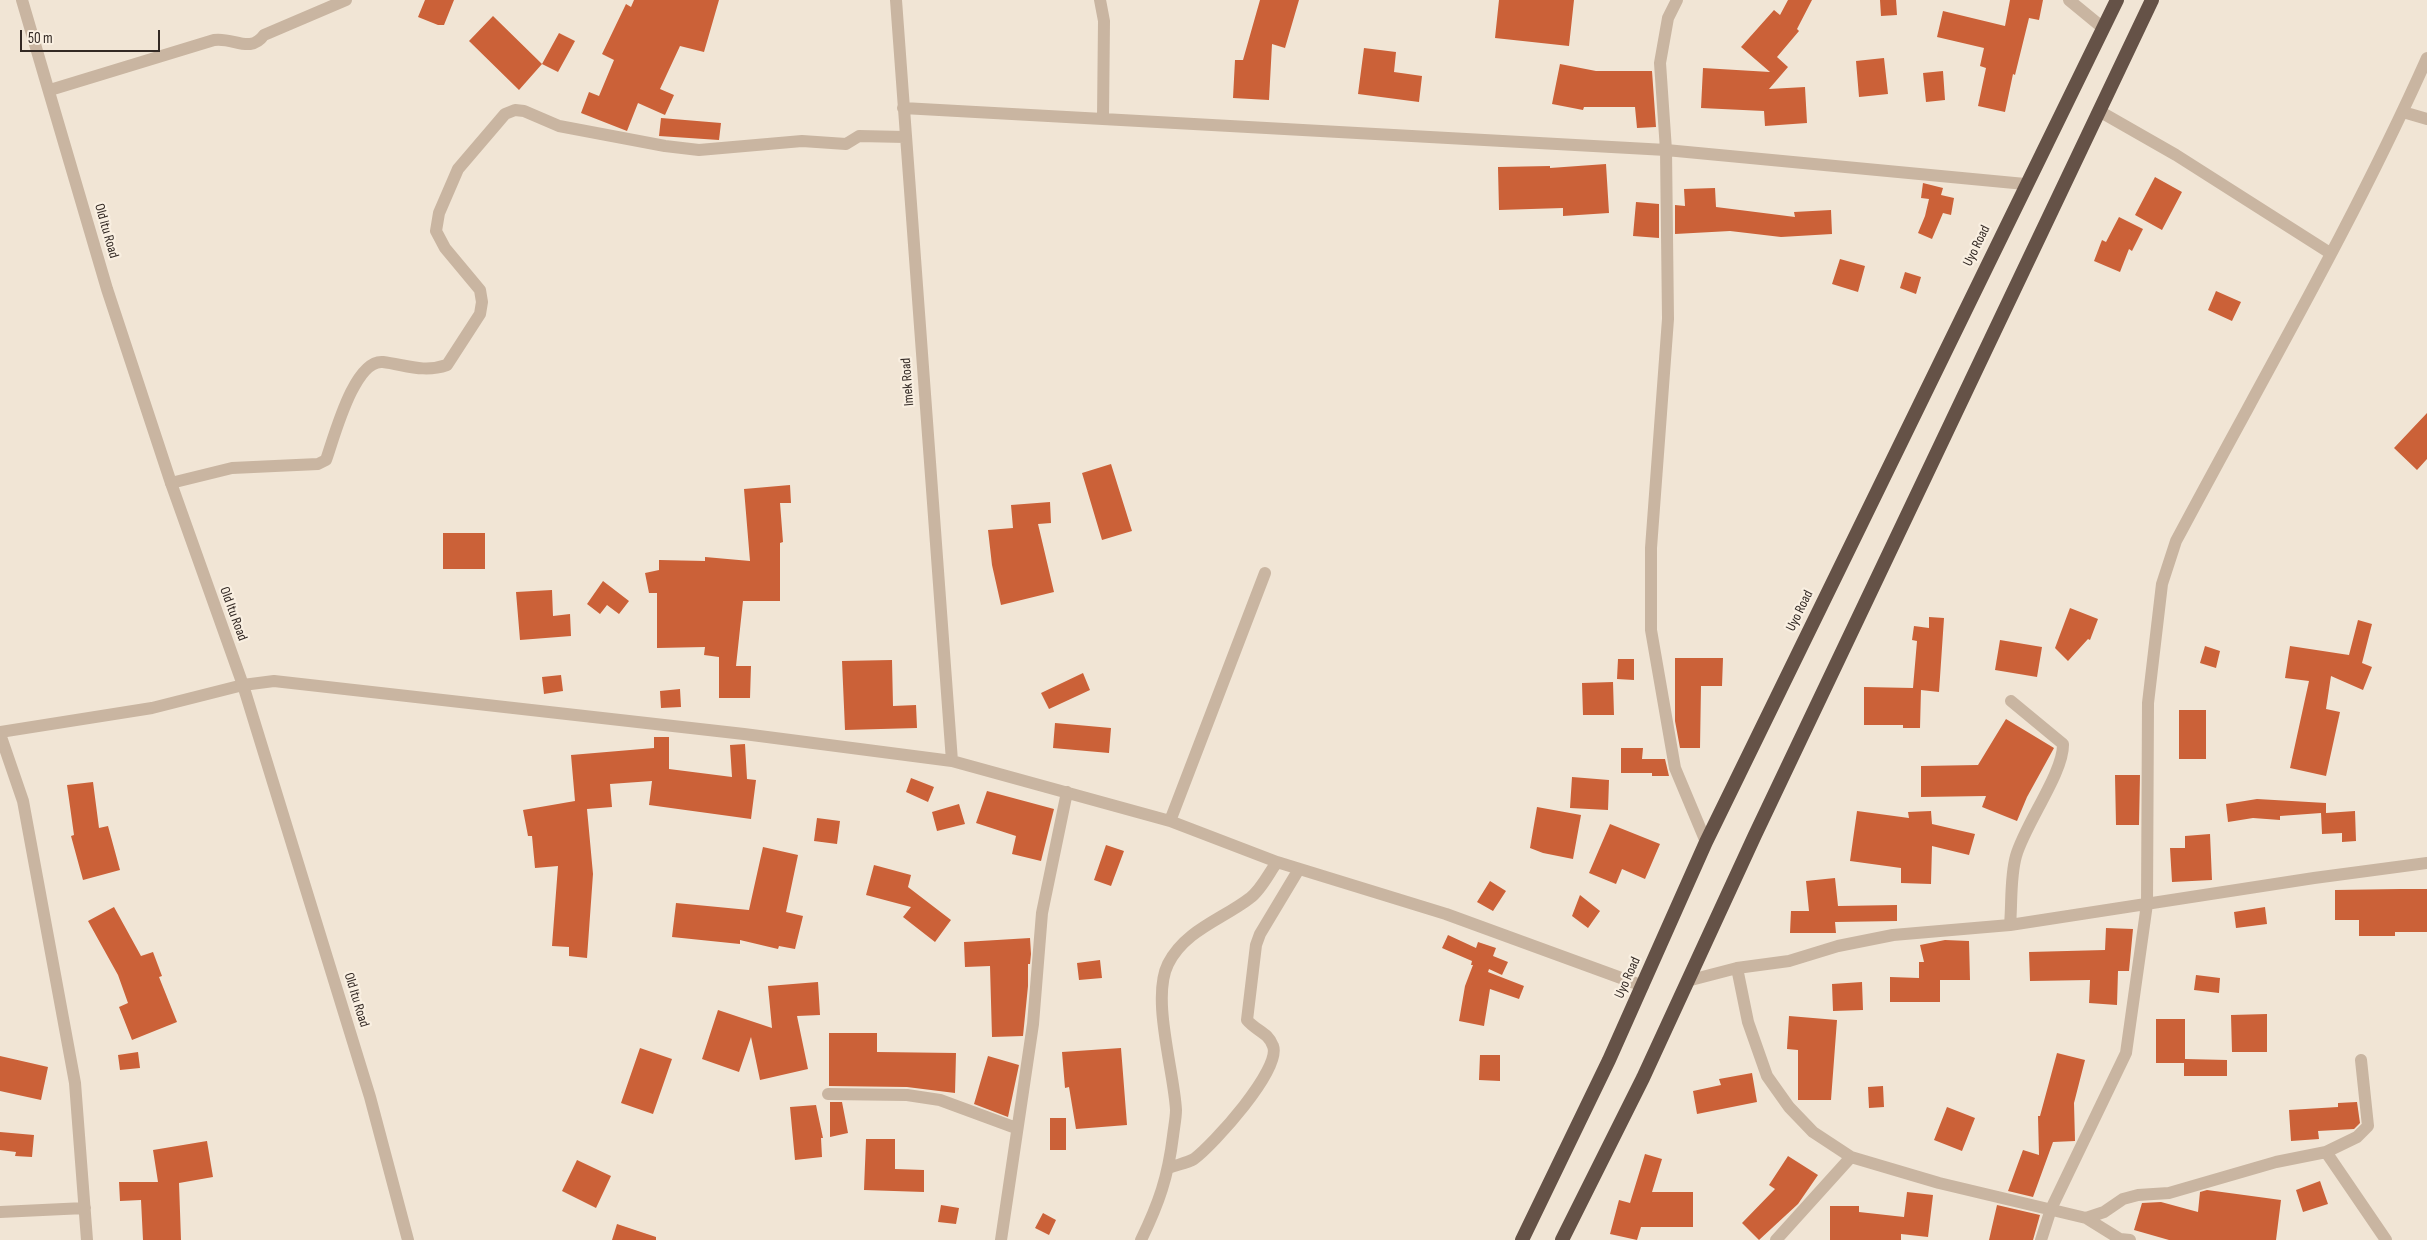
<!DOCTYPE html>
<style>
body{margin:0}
#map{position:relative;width:2427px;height:1240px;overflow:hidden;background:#f1e5d5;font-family:"Sofia Sans Condensed",sans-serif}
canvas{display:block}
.scale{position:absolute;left:20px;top:30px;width:140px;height:22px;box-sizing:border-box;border:2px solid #332924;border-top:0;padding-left:6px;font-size:15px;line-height:18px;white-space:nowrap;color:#332924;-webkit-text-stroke:4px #f9efe1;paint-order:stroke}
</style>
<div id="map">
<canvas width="2427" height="1240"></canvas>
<div class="scale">50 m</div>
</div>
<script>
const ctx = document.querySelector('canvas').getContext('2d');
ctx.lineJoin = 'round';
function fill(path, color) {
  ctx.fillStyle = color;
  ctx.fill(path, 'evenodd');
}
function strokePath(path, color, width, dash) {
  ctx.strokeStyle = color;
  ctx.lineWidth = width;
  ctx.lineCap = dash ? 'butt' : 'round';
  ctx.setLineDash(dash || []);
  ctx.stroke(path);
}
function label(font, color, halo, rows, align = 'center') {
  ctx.font = font + ' "Sofia Sans Condensed",sans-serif';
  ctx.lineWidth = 4.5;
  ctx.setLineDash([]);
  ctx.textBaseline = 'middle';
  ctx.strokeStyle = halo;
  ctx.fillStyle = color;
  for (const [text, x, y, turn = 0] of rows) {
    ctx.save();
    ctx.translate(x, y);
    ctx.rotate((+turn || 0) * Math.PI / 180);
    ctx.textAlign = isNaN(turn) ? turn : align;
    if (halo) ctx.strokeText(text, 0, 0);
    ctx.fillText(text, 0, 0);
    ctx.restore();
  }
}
const building = new Path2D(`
 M425,0H454L444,25H438L418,17Z
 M634,0H719L704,52L680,46L660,89L674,95L665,115L638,103L627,131L581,113L589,92L599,96L614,60L602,54L626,4L631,7Z
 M1260,0H1299L1285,48L1272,44L1269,100L1233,98L1235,60H1243Z
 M1499,0H1574L1569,46L1495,38Z
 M1788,0H1812L1797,29L1799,31L1777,57L1788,67L1769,89L1805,87L1807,123L1765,126L1764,111L1701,108L1703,68L1770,72L1741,47L1774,10L1780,15Z
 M1880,0H1896L1897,15L1881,16Z
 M2010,0H2043L2039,20L2029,18L2015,75L2013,74L2005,112L1978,106L1986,68L1980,66L1984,48L1937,37L1943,11L2005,26Z
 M493,16L542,64L559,33L575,41L558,72L542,64L519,90L469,41Z
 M1364,48L1396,52L1394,72L1422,76L1419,102L1358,94Z
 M1884,58L1888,94L1859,97L1856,61Z
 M1560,64L1596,71H1652L1656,127L1637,128L1635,107H1584L1583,110L1552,104Z
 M1943,71L1945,100L1926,102L1923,73Z
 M661,118L721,123L719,140L659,136Z
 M1606,164L1609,213L1563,216V208L1499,210L1498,167L1550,166V168Z
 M2155,177L2182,192L2162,230L2135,215Z
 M1923,183L1943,188L1941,195L1954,198L1951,215L1943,213L1932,239L1918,233L1925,216L1929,199L1921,198Z
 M1715,188L1716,207L1795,217L1794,212L1831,210L1832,234L1781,237L1730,231L1675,234V205L1685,206L1684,189Z
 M1636,202L1659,204V238L1633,236Z
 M2119,217L2143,229L2132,251L2129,249L2120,272L2094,261L2102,240L2106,242Z
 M1840,259L1865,266L1858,292L1832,284Z
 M1905,272L1921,277L1916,294L1900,288Z
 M2216,291L2241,302L2232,321L2208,310Z
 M2427,413V459L2417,470L2394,448Z
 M1111,464L1132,531L1102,540L1082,473Z
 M790,485L791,503H780L783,542L780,543V601H743L736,666H751L750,698H719V657L704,655L705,647L657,648V593H649L645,573L659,570V560L705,561V557L750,561L744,489Z
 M1050,502L1051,523L1038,524L1054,592L1001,605L992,565L988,530L1013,528L1011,505Z
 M443,533H485V569H443Z
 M603,581L629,601L619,614L607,605L600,614L587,604Z
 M552,590L553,616L570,614L571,636L520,640L516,592Z
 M2070,608L2098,619L2090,640L2088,639L2068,661L2055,648Z
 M1929,617L1944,618L1939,692L1921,690L1920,728H1903V725H1864V687L1913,688L1917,641L1912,640L1914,626L1929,628Z
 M2358,620L2372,624L2362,663L2372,667L2363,690L2331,676L2326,709L2340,712L2326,776L2290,768L2309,681L2285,678L2290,646L2349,655Z
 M2000,640L2042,647L2037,677L1995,670Z
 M2205,646L2220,651L2216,668L2200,663Z
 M1675,658H1723L1722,686H1701L1700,748H1680L1675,721Z
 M1618,659H1634V680L1617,679Z
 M892,660L893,706L916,705L917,728L845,730L842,661Z
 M1083,673L1090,690L1049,709L1041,693Z
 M561,675L563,691L544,694L542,677Z
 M1613,682L1614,715H1583L1582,683Z
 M680,689L681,707L661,708L660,691Z
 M2179,710H2206V759H2179Z
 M2006,719L2054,748L2027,797L2017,821L1982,807L1986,796L1921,797V766L1978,765Z
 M1055,723L1111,728L1109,753L1053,748Z
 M654,737H669V769L732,777L730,745L745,744L747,779L756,780L751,819L649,805L652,781L610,784L612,807L587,809L593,874L587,958L569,956V947L552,946L558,866L535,868L532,836H528L523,810L575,801L571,755L654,748Z
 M1621,748H1643L1642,759H1665L1669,776H1652V773H1621Z
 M2115,775H2140L2139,825H2116Z
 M1572,777L1609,780L1608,810L1570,808Z
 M911,778L934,787L928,802L906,792Z
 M93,782L99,828L108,826L120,870L83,880L71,836L74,835L67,785Z
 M987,791L1054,809L1041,861L1012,854L1016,836L976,823Z
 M2257,799L2326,803V813L2355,811L2356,841L2342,842V833L2322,834L2321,813L2280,816V820L2253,818L2228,822L2226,804Z
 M959,804L965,824L937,831L932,812Z
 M1537,807L1581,815L1573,859L1543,853L1530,848Z
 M1857,811L1909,818L1908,812L1931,811L1932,824L1975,834L1969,855L1932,846L1931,884L1901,883V868L1850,861Z
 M817,818L840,821L837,844L814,841Z
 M1610,824L1660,844L1645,879L1622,869L1616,884L1589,873Z
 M2210,834L2212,880L2172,882L2170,848H2185V836Z
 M1106,845L1124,851L1111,886L1094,880Z
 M763,847L798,855L786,912L803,916L795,949L779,946L778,949L740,940V944L672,937L676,903L749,910Z
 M874,865L911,875L908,887L951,920L935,942L903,917L911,907L866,895Z
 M1835,878L1838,906L1897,905V921L1835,922L1836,933H1790L1791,911H1809L1806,881Z
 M1490,881L1506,891L1493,911L1477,902Z
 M2400,889H2427V932H2395V936H2359V920H2335V890Z
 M1580,895L1600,911L1588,928L1572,916Z
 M114,907L141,956L153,952L162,976L159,977L177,1022L132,1040L119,1007L128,1003L118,975L88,921Z
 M2265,907L2267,924L2236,928L2234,912Z
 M2106,928L2133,929L2129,971H2118L2117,1005L2089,1003L2090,980L2030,981L2029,952L2105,950Z
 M1448,935L1476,948L1478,942L1496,948L1493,956L1508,962L1502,975L1489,969L1488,972L1524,986L1519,999L1490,989L1484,1026L1459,1021L1465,986L1473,965H1471L1472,961L1442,948Z
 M1030,938L1031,954L1030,964H1028V986L1023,1036L992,1037L990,966L965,967L964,942Z
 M1945,940L1969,941L1970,980H1940V1002H1890V977L1919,978V962H1924L1920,945Z
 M1100,960L1102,978L1079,980L1077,963Z
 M2196,975L2220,978L2219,993L2194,990Z
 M818,982L820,1015L797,1016L808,1069L760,1080L751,1037L739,1072L702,1059L718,1010L772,1028L768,986Z
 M1862,982L1863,1010L1833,1011L1832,984Z
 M2267,1014V1052H2232L2231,1015Z
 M1789,1016L1837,1020L1831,1100H1798V1050L1787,1049Z
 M2156,1019H2185V1059L2227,1060V1076H2184V1063H2156Z
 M829,1033H877V1052L956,1053L955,1093L907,1087L829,1086Z
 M640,1048L672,1059L653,1114L621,1103Z
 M1121,1048L1127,1125L1076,1129L1069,1087L1065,1088L1062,1052Z
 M138,1052L140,1068L120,1070L118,1055Z
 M2057,1053L2085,1060L2074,1103L2075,1141L2053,1142L2033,1197L2008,1191L2023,1150L2039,1155L2038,1116H2040Z
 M1480,1055H1500V1081L1479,1080Z
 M0,1056L48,1067L41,1100L0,1091Z
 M988,1056L1019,1065L1008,1117L974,1104Z
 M1752,1073L1757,1102L1697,1114L1693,1091L1721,1085L1719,1079Z
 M1883,1086L1884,1107L1869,1108L1868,1087Z
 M830,1102H842L848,1133L830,1137Z
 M2357,1102L2360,1123L2354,1129L2318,1131L2319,1139L2291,1141L2289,1110L2338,1107V1103Z
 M816,1105L823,1138H821L822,1157L795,1160L790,1107Z
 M1947,1107L1975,1118L1962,1151L1934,1140Z
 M1050,1118H1066V1150H1050Z
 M0,1132L34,1135L32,1157L15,1156L16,1152L0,1150Z
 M866,1139H895V1169L924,1170V1192L864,1190Z
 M207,1141L213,1177L179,1183L181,1240H143L141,1200L120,1201L119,1182H158L153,1150Z
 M1645,1154L1662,1159L1652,1192H1693V1227H1641L1637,1240L1610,1234L1619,1200L1630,1203Z
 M1788,1156L1818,1175L1798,1204L1759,1240L1742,1223L1775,1189L1769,1185Z
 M577,1160L611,1176L596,1208L562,1191Z
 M2320,1181L2328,1204L2303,1212L2296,1190Z
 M2207,1190L2281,1200L2276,1240H2169L2134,1230L2142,1203L2161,1202L2198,1212L2200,1192Z
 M1907,1192L1933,1195L1928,1237L1901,1234V1240H1830V1206H1859V1212L1904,1217Z
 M941,1205L959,1208L956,1224L938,1222Z
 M1997,1205L2040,1215L2033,1240H1989Z
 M1043,1213L1056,1220L1049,1235L1035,1228Z
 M617,1224L656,1237V1240H612Z`);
const minor = new Path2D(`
 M896,0L952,761
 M1100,0L1104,21L1103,117
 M1677,0L1668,18L1660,63L1666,150L1668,319L1651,548V630L1675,768L1706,842
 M2069,0L2103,28
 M50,90L214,40C234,37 250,54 264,35L346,0
 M903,108L1666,150L2025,184
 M2099,111L2176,155L2330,253
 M2403,112L2427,119
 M171,483L232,468L318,464L326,460C334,438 354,359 383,362C406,365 424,373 447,365L480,314L482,302L480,290L445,248L436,231L439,213L458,169L505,114L515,110L524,111L559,126L665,146L699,150L802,141L846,144L859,136L905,137
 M0,732L152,708L243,685L274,681L744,734L952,761L1170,821L1277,862L1446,914L1643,986
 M0,734L23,801L75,1083L87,1240
 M1170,821L1265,573
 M2010,925C2012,903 2010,877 2016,856C2025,824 2064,772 2063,744L2011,701
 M1737,968L1748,1022L1767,1076L1789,1107L1813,1132L1851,1157L1939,1183L2086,1218L2120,1239L2130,1240
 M1687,981L1737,968L1789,961L1838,946L1893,935L2010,925L2314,878L2427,863
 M828,1094L907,1095L940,1100L1016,1128
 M2326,1152L2357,1137L2368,1126L2361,1060
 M1169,1168C1176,1165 1187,1163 1194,1159C1213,1145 1282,1069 1273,1046C1268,1032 1256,1031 1247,1020L1256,945L1260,934L1299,869
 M0,1212L85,1208
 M2086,1218L2104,1212L2123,1199L2138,1195L2169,1193L2276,1162L2326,1152L2386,1240
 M1001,1240L1033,1024L1042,913L1067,792
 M1141,1240C1159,1203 1168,1177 1173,1136C1174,1127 1176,1118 1176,1110C1174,1071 1151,998 1168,964C1185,930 1223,919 1250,898C1261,890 1269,873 1277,862
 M1776,1240L1851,1157
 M2041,1240L2051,1209L2126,1053L2147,904L2148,703L2162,584L2176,541C2261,381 2353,224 2427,58`);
const tertiary = new Path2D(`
 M22,0L107,289L171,483L243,685L370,1097L408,1240`);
const trunk = new Path2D(`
 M1522,1240L1609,1060L1706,842L2117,0
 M1562,1240L1643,1078L1755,835L2152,0`);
const streetNames = [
 ["Old Itu Road",106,231,74],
 ["Uyo Road",1977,246,-64],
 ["Imek Road",908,382,-94],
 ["Uyo Road",1800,611,-64],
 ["Old Itu Road",233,614,70],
 ["Uyo Road",1628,978,-66],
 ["Old Itu Road",356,1000,73]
];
fill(building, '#cb6138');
strokePath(minor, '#c9b5a1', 12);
strokePath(tertiary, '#c9b5a1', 12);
strokePath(trunk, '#655247', 14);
label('14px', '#332924', '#f9efe1', streetNames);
</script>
